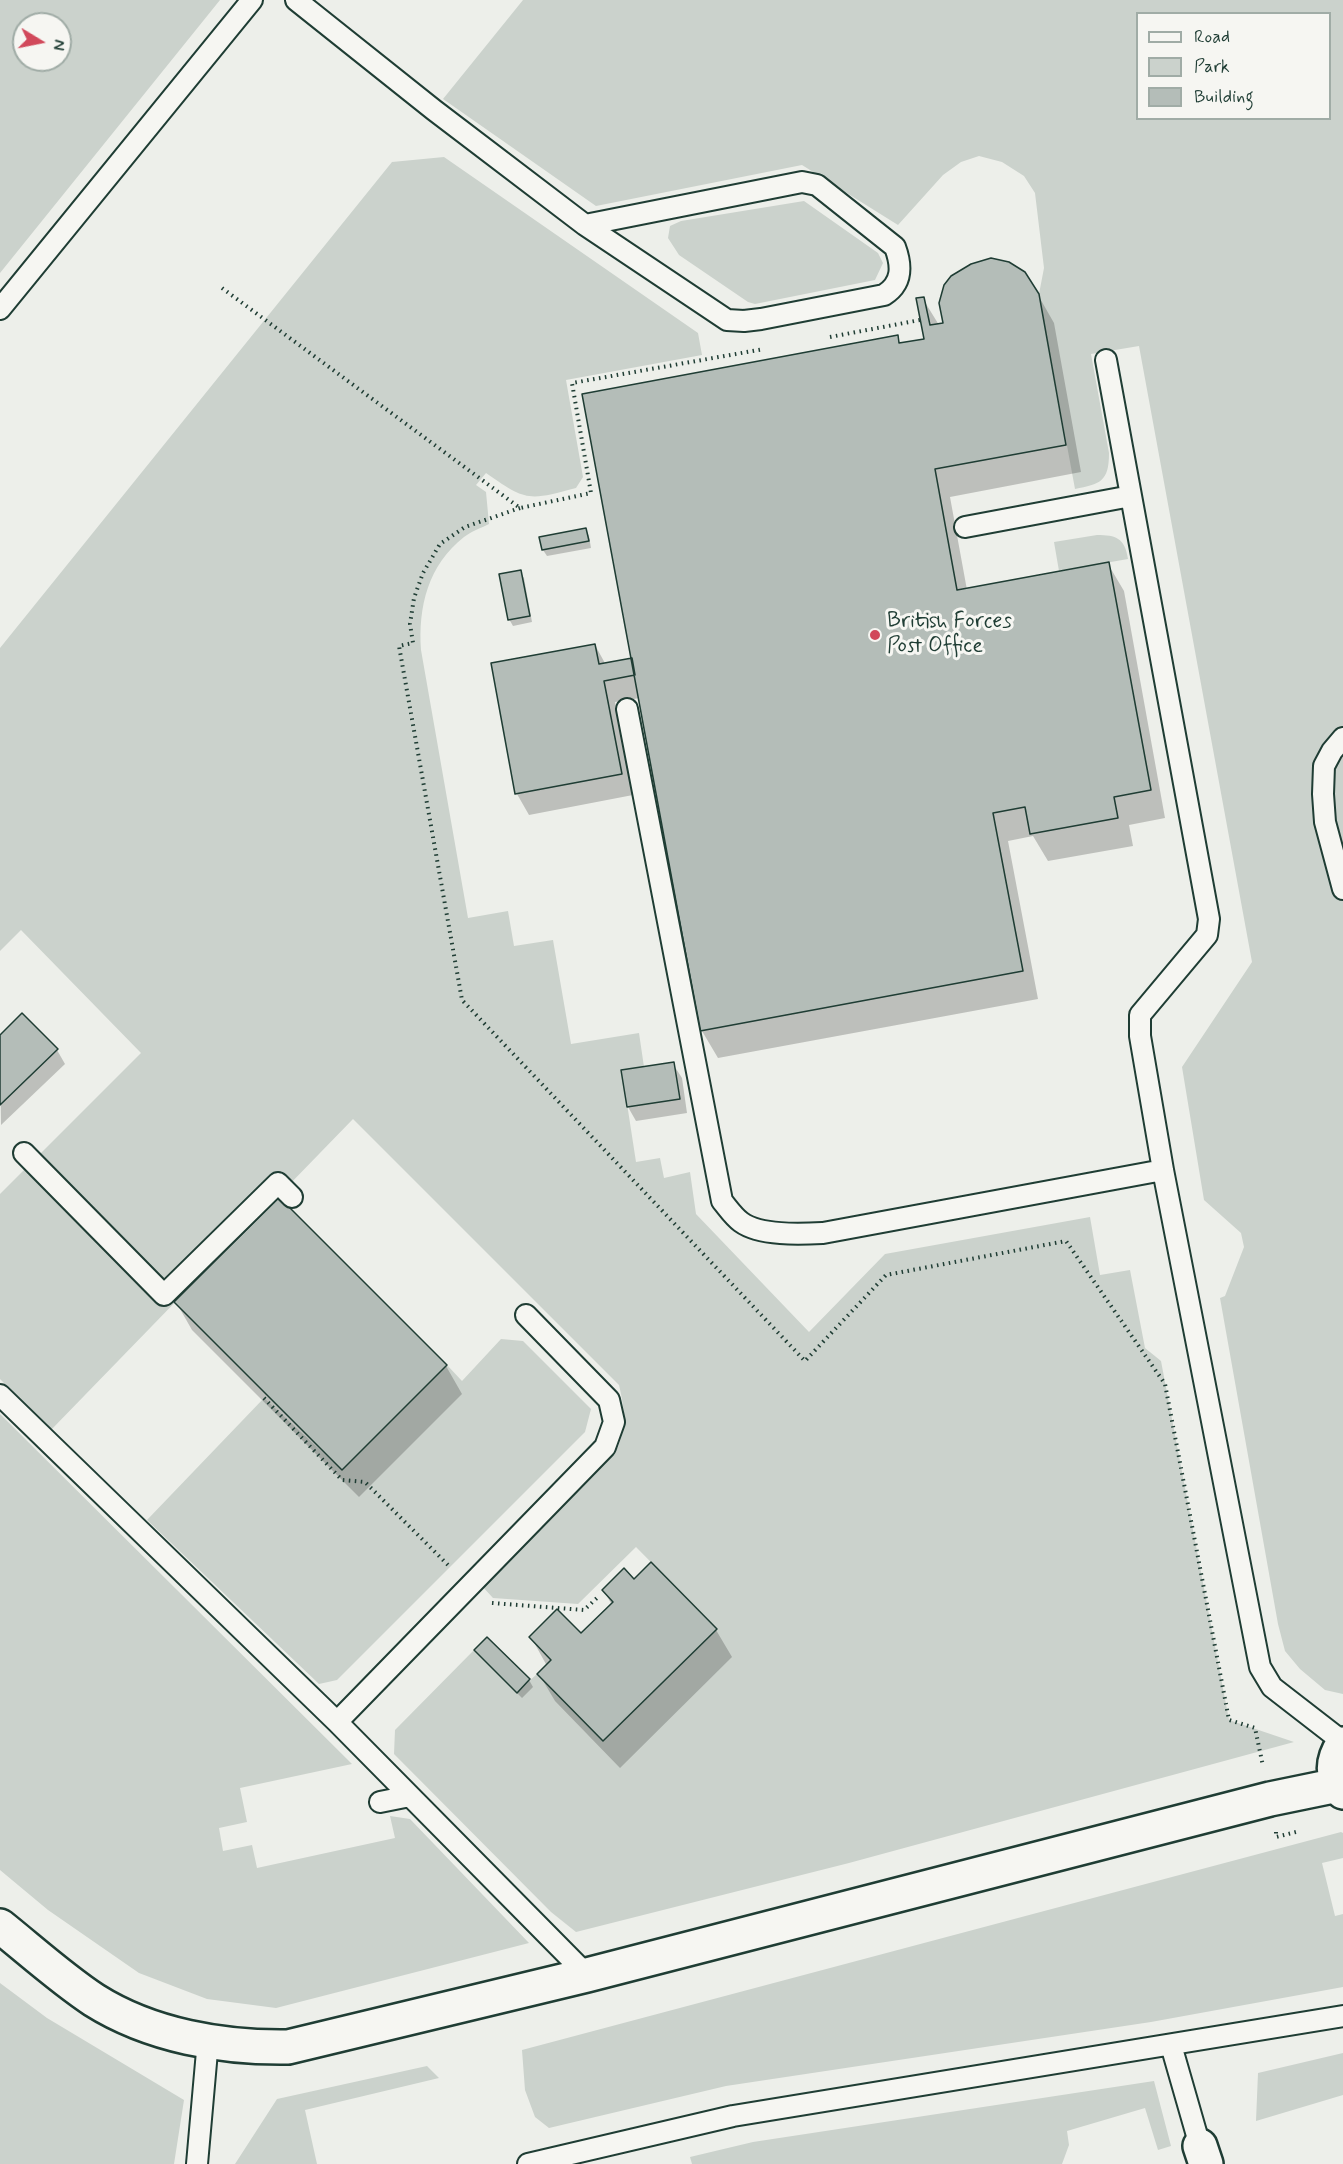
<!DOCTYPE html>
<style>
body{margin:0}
#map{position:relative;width:1343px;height:2164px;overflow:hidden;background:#edefea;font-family:Mynerve,sans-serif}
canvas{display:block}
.legend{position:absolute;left:1136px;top:12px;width:195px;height:108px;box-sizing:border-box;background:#f6f6f2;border:2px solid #a0aca6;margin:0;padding:8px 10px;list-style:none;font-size:18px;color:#1f3d34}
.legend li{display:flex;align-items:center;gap:12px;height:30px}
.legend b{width:30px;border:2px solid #a0aca6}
.north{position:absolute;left:12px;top:12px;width:60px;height:60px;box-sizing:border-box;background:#f6f6f2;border:2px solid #a0aca6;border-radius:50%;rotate:100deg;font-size:16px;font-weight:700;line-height:24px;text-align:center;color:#1f3d34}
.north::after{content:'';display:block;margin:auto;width:21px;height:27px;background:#d1495b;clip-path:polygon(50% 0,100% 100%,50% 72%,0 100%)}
</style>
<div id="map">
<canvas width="1343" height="2164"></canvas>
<ul class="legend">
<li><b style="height:8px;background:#f6f6f2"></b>Road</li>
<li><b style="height:16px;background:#cbd2cc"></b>Park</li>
<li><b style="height:16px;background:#b4bdb8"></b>Building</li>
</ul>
<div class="north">N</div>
</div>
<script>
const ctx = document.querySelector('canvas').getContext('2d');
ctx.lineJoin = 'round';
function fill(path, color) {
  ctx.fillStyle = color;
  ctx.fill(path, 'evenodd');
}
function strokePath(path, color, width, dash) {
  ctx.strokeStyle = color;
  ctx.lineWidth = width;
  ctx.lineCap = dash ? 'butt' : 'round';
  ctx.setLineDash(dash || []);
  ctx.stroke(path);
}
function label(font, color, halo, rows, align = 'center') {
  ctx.font = font + ' Mynerve,sans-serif';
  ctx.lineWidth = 6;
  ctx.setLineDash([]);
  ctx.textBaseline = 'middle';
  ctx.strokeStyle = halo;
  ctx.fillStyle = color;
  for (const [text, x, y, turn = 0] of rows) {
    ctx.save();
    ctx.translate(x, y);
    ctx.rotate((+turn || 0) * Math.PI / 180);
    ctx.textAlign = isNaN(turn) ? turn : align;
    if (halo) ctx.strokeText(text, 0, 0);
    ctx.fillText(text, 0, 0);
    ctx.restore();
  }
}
const green = new Path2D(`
 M0,0H220L0,273ZM24,24H60V60H24Z
 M523,0H1343V1694L1325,1690L1300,1669L1285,1651L1278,1624L1220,1298L1225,1296L1244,1247L1241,1233L1204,1200L1182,1067L1252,962L1139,346L1091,354L1109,453C1109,482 1100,484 1075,489L1039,294L1044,268L1035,193L1024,176L1002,162L979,156L961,162L943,175L898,225L802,165L596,206L443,99ZM1138,14H1330V118H1138Z
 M444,157L698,333L702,355L566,380L583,477L576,488C528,501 526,501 486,473L476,485L486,492L489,524C481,528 472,531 464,537C428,565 418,607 421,650L468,918L508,911L514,946L553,940L571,1044L639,1033L644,1067L622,1071L636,1162L660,1158L664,1178L690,1172L696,1214L809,1332L885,1254L1090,1217L1100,1275L1130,1270L1145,1348L1161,1361L1229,1720L1294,1742L849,1863L576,1932L551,1912L394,1754L395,1730L474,1650L517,1692L537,1674L603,1741L717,1629L636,1547L578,1604L493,1598L481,1585L618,1447C627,1424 624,1407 619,1385L353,1119L51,1430L0,1379V1194L141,1053L21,930L0,951V648L392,162Z
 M804,201L878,253L883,263L875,280L755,304L748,302L679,255L668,238L670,226L681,221Z
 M1097,535C1116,535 1125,538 1128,559L1059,571L1054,542Z
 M501,1339L523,1341L591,1409L585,1432L337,1680L319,1684L147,1520L264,1398L342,1470L447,1365L462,1381Z
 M0,1414L352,1764L240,1788L247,1822L219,1828L223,1851L252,1845L257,1868L395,1838L390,1816L410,1819L529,1943L276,2008L207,1999L139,1973L48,1910L0,1870Z
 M1341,1832L1343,1833V1858L1322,1863L1335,1916L1343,1914V1987L1151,2022L726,2086L549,2128L535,2117L525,2090L522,2050Z
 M0,1983L47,2018L184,2100L174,2164H0Z
 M1343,2053V2095L1256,2121L1258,2073Z
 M427,2066L439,2078L305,2110L317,2164H235L277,2099Z
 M1154,2081L1171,2146L1158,2150L1145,2108L1067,2131L1069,2145L1062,2164H692L690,2157L753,2142Z`);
const shadow = new Path2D(`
 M1038,295L1054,323L1081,472L950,497L967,590L1108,564L1124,591L1165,818L1129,825L1133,846L1048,861L1033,836L1008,841L1038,999L718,1058L702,1031L640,698L615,702L633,795L529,815L517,794L492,665L595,645L606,665L633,660L897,337L901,344L926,340L923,299L939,325Z
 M586,530L589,536L591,548L547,556L543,550Z
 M520,572L524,578L532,622L513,626L509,619Z
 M0,1037L57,1050L65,1064L1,1125Z
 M673,1064L682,1078L687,1113L636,1121L628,1107Z
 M176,1302L446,1366L462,1394L359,1497L192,1330Z
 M604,1591L716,1630L732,1657L620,1768L555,1701L539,1674L547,1666L531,1637L581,1635L612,1605Z
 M487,1639L529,1680L533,1687L522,1698L480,1656L476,1650Z`);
const building = new Path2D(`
 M991,258L1009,262L1025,272L1039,294L1066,445L935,469L957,590L1109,562L1151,790L1114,797L1118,818L1030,834L1025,807L993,813L1023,971L700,1031L582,394L898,335L899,343L924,339L916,298L924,297L930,325L943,323L939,303L944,285L951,276L971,264Z
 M586,528L589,541L542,550L539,537Z
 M521,570L530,616L508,620L499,574Z
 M595,644L599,664L632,658L635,675L604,681L622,774L515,794L491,663Z
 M22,1013L58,1049L0,1105V1035Z
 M674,1062L680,1099L627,1107L621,1070Z
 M279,1197L447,1365L342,1470L174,1302Z
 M651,1562L717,1629L603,1741L537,1674L551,1660L529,1637L557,1609L581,1633L613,1602L602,1590L624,1568L634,1579Z
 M487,1637L530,1679L517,1693L474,1650Z`);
const path = new Path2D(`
 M222,288L520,508L591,493L572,383L764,349
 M830,337L920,320
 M520,508L465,527L440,544L423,573L414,598L410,624L413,643L399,646L462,1000L805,1361L886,1275L1066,1241L1165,1384L1229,1720L1255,1728L1263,1766
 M264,1398L342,1480L365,1482L451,1568
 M492,1603L584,1610L597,1598
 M1276,1832V1837L1300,1831`);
const lane = new Path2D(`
 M296,0L434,110L585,225L802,182L817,185L895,247C902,266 903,283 884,295L761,319L744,321L727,320L585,225
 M0,309L252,0
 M1106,360L1209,919L1207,935L1140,1015V1036L1163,1170L1260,1667L1272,1687L1343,1742
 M965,527L1131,496
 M627,709L722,1201C728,1208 733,1216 741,1222C760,1236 801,1234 823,1233L1163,1170
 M1343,738L1332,751L1324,766L1323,794L1325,822L1343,889
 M24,1153L164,1295L278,1183L292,1197
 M0,1395L337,1722L587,1975
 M337,1722L605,1447L614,1422L609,1400L526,1315
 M380,1802L410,1796
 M1171,2045L1200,2146
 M197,2164L208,2040
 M528,2164L733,2116L1343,2016`);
const street = new Path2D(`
 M1343,1744C1332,1760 1331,1776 1343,1792
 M0,1926C30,1950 62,1979 94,2000C151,2036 223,2048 288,2047L587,1975L1270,1799L1338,1785
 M1200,2146L1206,2164`);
const markers = [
 [875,635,6,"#d1495b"]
];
const poiNames = [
 ["British Forces",887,622],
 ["Post Office",887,647]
];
fill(green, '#cbd2cc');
fill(shadow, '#0003');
fill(building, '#b4bdb8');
strokePath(building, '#1f3d34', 1.5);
strokePath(lane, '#1f3d34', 24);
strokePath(street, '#1f3d34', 38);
strokePath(path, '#1f3d34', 4, [1.5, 4.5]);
strokePath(lane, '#f6f6f2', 20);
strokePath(street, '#f6f6f2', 33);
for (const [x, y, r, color] of markers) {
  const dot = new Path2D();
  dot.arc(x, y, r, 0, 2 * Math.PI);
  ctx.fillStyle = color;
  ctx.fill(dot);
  strokePath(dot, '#f6f6f2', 2);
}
label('22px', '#1f3d34', '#f6f6f2', poiNames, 'left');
</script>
